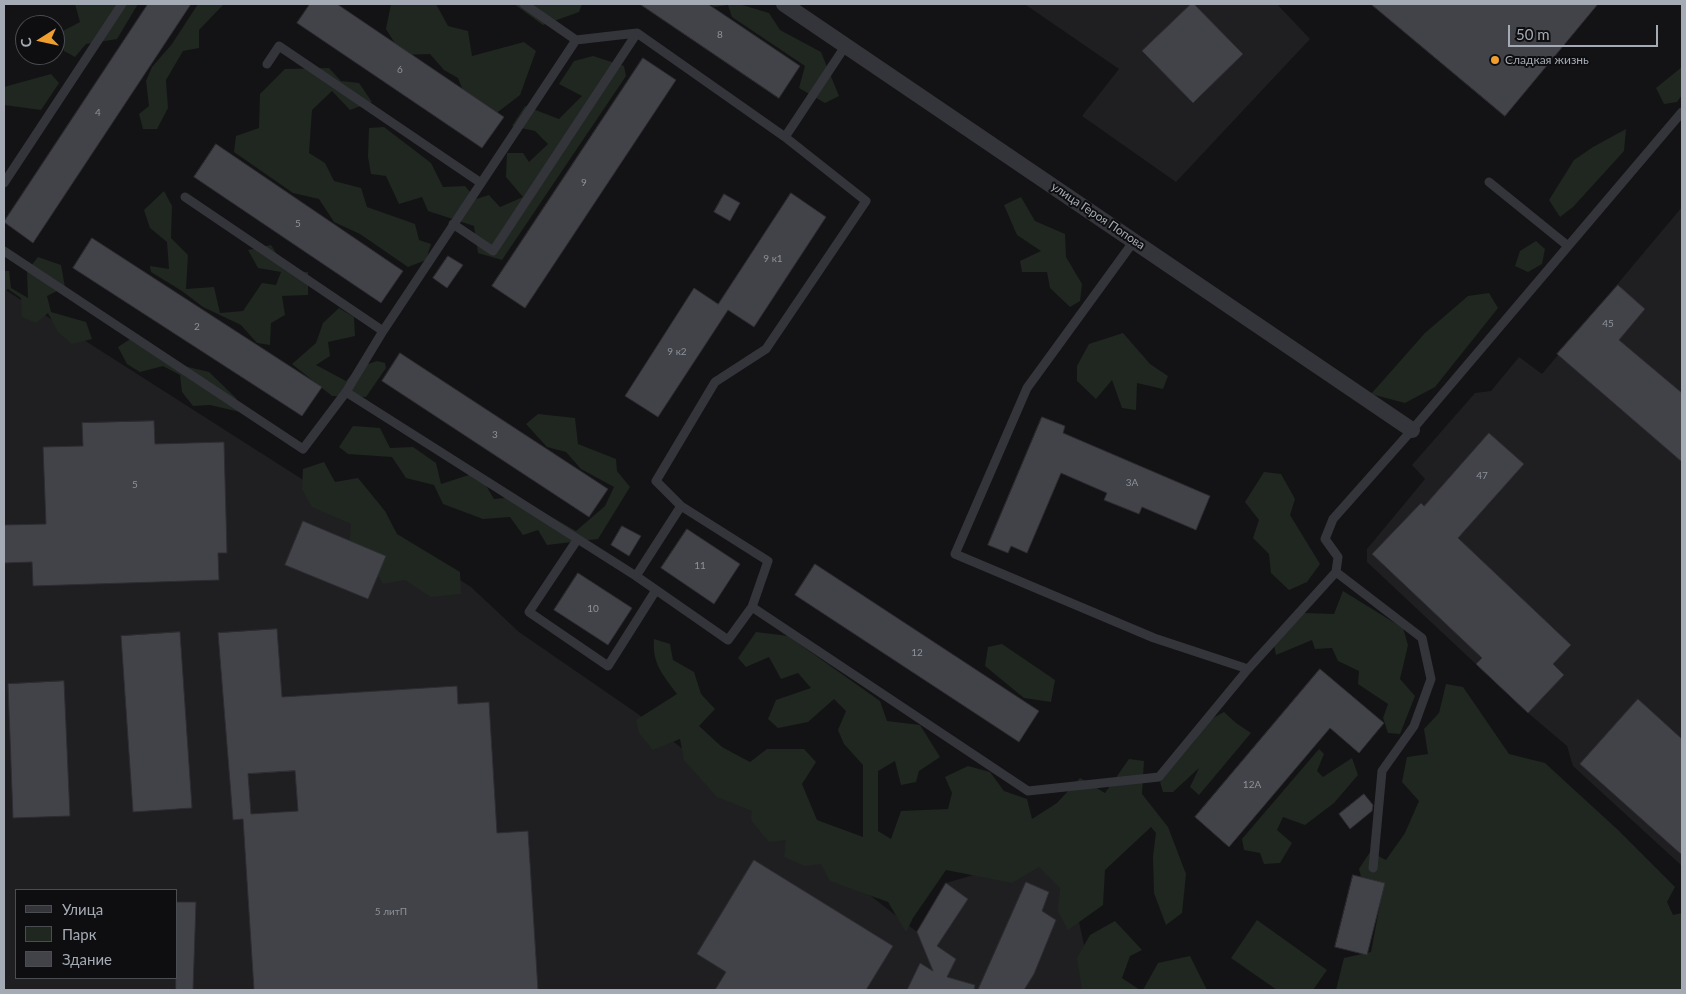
<!DOCTYPE html>
<meta charset="utf-8">
<style>
body{margin:0}
#map{position:relative;width:1686px;height:994px;overflow:hidden;background:#131315;font-family:Lato,sans-serif}
canvas{display:block}
.frame{position:absolute;inset:0;border:5px solid #a5abb5;pointer-events:none}
.legend{position:absolute;left:15px;top:889px;width:162px;height:90px;box-sizing:border-box;background:#0e0e10;border:1px solid #4a4d52;margin:0;padding:6px 9px;list-style:none;font-size:15px;color:#a5abb5}
.legend li{display:flex;align-items:center;gap:10px;height:25px}
.legend b{width:25px;border:1px solid #4a4d52}
.north{position:absolute;left:15px;top:15px;width:50px;height:50px;box-sizing:border-box;background:#0e0e10;border:1px solid #4a4d52;border-radius:50%;rotate:260deg;font-size:14px;font-weight:700;line-height:20px;text-align:center;color:#a5abb5}
.north::after{content:'';display:block;margin:auto;width:18px;height:22px;background:#f09f2f;clip-path:polygon(50% 0,100% 100%,50% 72%,0 100%)}
.scale{position:absolute;left:1508px;top:25px;width:150px;height:22px;box-sizing:border-box;border:2px solid #a5abb5;border-top:0;padding-left:6px;font-size:15px;line-height:18px;white-space:nowrap;color:#a5abb5;-webkit-text-stroke:4px #0e0e10;paint-order:stroke}
</style>
<div id="map">
<canvas width="1686" height="994"></canvas>
<div class="frame"></div>
<ul class="legend">
<li><b style="height:6px;background:#34353a"></b>Улица</li>
<li><b style="height:14px;background:#1f2720"></b>Парк</li>
<li><b style="height:14px;background:#424348"></b>Здание</li>
</ul>
<div class="north">С</div>
<div class="scale">50 m</div>
</div>
<script>
const ctx = document.querySelector('canvas').getContext('2d');
ctx.lineJoin = 'round';
function fill(path, color) {
  ctx.fillStyle = color;
  ctx.fill(path, 'evenodd');
}
function strokePath(path, color, width, dash) {
  ctx.strokeStyle = color;
  ctx.lineWidth = width;
  ctx.lineCap = dash ? 'butt' : 'round';
  ctx.setLineDash(dash || []);
  ctx.stroke(path);
}
function label(font, color, halo, rows, align = 'center') {
  ctx.font = font + ' Lato,sans-serif';
  ctx.lineWidth = 4;
  ctx.setLineDash([]);
  ctx.textBaseline = 'middle';
  ctx.strokeStyle = halo;
  ctx.fillStyle = color;
  for (const [text, x, y, turn = 0] of rows) {
    ctx.save();
    ctx.translate(x, y);
    ctx.rotate((+turn || 0) * Math.PI / 180);
    ctx.textAlign = isNaN(turn) ? turn : align;
    if (halo) ctx.strokeText(text, 0, 0);
    ctx.fillText(text, 0, 0);
    ctx.restore();
  }
}
const built = new Path2D(`
 M1027,4H1277L1310,39L1176,182L1082,116L1119,69L1026,5Z
 M1682,207V866L1573,766L1567,746L1528,713L1367,562V549L1425,479L1412,465L1475,393L1491,391L1519,357L1542,374Z
 M4,289L471,587L519,632L638,714L917,932L946,883L1035,857L1072,890L1094,990H4ZM16,890H176V978H16Z`);
const green = new Path2D(`
 M75,4H138L117,39L86,44L75,57L64,51L61,32L80,22Z
 M198,4H224L199,30V48L183,51L166,80L168,108L157,129H143L139,114L149,106L146,81L152,67L172,44Z
 M391,4H436L448,26L468,31L472,56L524,42L536,51L520,95L485,122L468,103L458,78L444,70L430,54L402,55L386,29Z
 M514,4H582L579,12L543,25Z
 M710,4H739L769,13L780,30L821,52L839,96L825,103L799,88L805,66L732,17L728,5L714,7Z
 M593,56L624,66L626,76L502,260L478,253L474,226L428,211L422,197L399,204L386,176L371,174L368,157L369,128L384,127L431,163L443,187L465,186L476,199L489,195L500,207L523,197L506,177L507,153H523L529,162L548,144L535,131L512,126L525,106L559,119L582,96L559,84L574,61Z
 M1682,67V95L1677,102L1664,104L1656,88Z
 M329,68L341,81L359,83L372,102L350,110L332,91L312,110L309,153L325,163L334,181L361,188L367,207L415,224L419,240L431,244L426,260L408,267L360,234L334,222L319,199L293,193L234,152L236,136L259,128L260,94L285,69Z
 M51,74L59,83L41,110L4,105V87Z
 M1626,129L1624,151L1573,207L1560,217L1549,200L1574,160L1593,147Z
 M164,191L172,206L171,238L188,255L186,289L214,287L220,313L243,311L262,283L276,285L281,272L258,268L248,250L271,245L287,271L308,272V295L282,296L285,315L271,323L270,345L257,343L241,325L203,307L182,291L151,272L150,266L169,269L167,242L150,228L144,210Z
 M1021,197L1035,221L1065,234L1066,257L1082,284L1080,301L1070,307L1050,288L1047,272H1022L1020,261L1041,251L1017,235L1004,205Z
 M1536,241L1545,249L1542,264L1528,272L1515,266L1520,251Z
 M38,257L61,265L65,287L47,296L51,312L86,322L92,339L72,344L58,332L48,313L36,323L22,317L21,298L8,289L4,292V271H9L11,288L28,298L27,271Z
 M1489,293L1498,308L1435,387L1405,403L1371,394L1425,333L1468,296Z
 M339,308L354,317L355,336L328,342L330,356L316,365L346,381L357,368L377,361L385,363L386,368L366,397L332,396L292,364L316,343L323,323Z
 M1123,333L1150,364L1168,376L1163,389L1137,383L1136,410L1122,408L1112,380L1096,399L1077,381V366L1089,344Z
 M138,334L167,362L209,372L236,398L240,412L210,405L193,406L182,392L180,375L163,366L140,372L127,364L118,347Z
 M538,414L575,418L578,444L616,459L617,471L630,487L598,539L547,545L538,530L523,535L510,517L483,519L443,504L434,485L406,478L392,457L348,454L339,447L353,426L380,428L390,448L413,447L436,463L441,484L478,472L494,499L517,497L576,531L605,506L614,487L581,469L566,452L547,447L526,424Z
 M324,462L335,482L358,478L385,511L397,534L460,572L461,594L431,597L405,580L383,584L367,557L349,549L351,524L312,507L302,489L303,469Z
 M1264,472L1281,474L1295,499L1290,515L1320,564L1307,582L1289,590L1271,573L1269,554L1253,538L1259,520L1245,502Z
 M1343,591L1403,628L1408,645L1400,679L1415,696L1400,734L1388,733L1383,718L1388,704L1358,684L1359,671L1338,661L1332,648L1315,649L1312,640L1276,655L1274,645L1304,613L1334,614Z
 M756,632L788,636L880,701L887,721L920,725L940,757L919,771L916,782L901,785L895,761L878,771V831L891,839L901,811L948,809L952,793L945,777L968,766L990,772L1004,791L1027,799L1032,819L1057,803L1080,778L1105,793L1129,759L1144,761L1142,794L1168,827L1186,874L1182,913L1166,925L1154,893L1153,857L1156,833L1151,827L1105,870L1103,905L1068,930L1058,911L1060,888L1039,867L1012,883L946,870L913,918L906,932L888,902L830,881L821,864L805,866L784,857L786,840L769,842L751,820L752,811L717,797L684,760L680,739L653,750L639,733L636,720L677,694C663,675 652,664 654,639L670,644L673,660L694,672L701,694L715,709L699,726L722,747L750,762L767,749H804L816,762L802,784L817,820L863,837V765L844,744L838,730L846,711L834,699L808,722L778,728L768,719L776,700L811,688L798,673L781,679L769,657L746,667L738,658Z
 M1002,644L1055,680L1051,702L1024,698L985,666L988,647Z
 M1446,684L1463,687L1509,754L1545,763L1618,830L1675,887L1667,902L1673,915L1682,913V990H1336L1344,958L1371,952L1380,904L1364,888L1359,869L1370,852L1386,860L1405,833L1419,801L1402,782L1407,757L1428,754L1424,729L1439,713Z
 M1224,712L1236,723L1251,733L1199,795L1190,787L1199,768L1173,792H1163L1160,782L1196,739L1198,726Z
 M1319,749L1324,754L1317,771L1323,777L1352,758L1358,775L1334,803L1305,825L1283,817L1277,830L1292,843L1280,863L1264,864L1260,853L1244,850L1242,839Z
 M1257,920L1327,970L1313,990H1277L1231,958Z
 M1115,921L1142,950L1130,956L1122,978L1140,990H1082L1077,958L1090,935Z
 M1190,956L1207,990H1143L1158,963Z`);
const building = new Path2D(`
 M148,4H191L33,243L4,222Z
 M310,4H337L504,117L482,148L297,23Z
 M640,4H708L800,66L779,98Z
 M1191,4H1194L1243,54L1193,103L1142,51Z
 M1371,4H1598L1505,116Z
 M643,58L676,80L525,308L492,286Z
 M216,144L403,271L381,303L194,177Z
 M791,193L826,217L754,327L728,310L658,417L625,396L694,288L718,304Z
 M724,194L740,203L730,221L714,212Z
 M92,238L322,387L302,416L73,268Z
 M448,256L463,265L447,288L433,278Z
 M1618,285L1645,309L1619,340L1682,393V462L1557,354Z
 M400,353L608,489L589,517L382,381Z
 M1042,417L1065,426L1063,433L1210,496L1196,530L1142,507L1139,514L1104,500L1107,493L1061,473L1027,553L1011,546L1008,553L988,545Z
 M154,421L155,444L224,442L227,553H218L219,580L33,586L32,562L4,563V525L46,524L43,447L83,446L82,423Z
 M1489,433L1524,464L1458,538L1571,645L1553,664L1564,675L1528,713L1476,664L1482,658L1372,554L1421,503L1424,506Z
 M303,521L386,556L368,599L285,565Z
 M622,526L641,536L629,556L611,545Z
 M687,529L740,564L714,604L661,568Z
 M815,564L1039,711L1019,742L795,595Z
 M578,573L632,608L608,645L554,610Z
 M277,629L282,697L457,686L458,704L489,702L497,833L528,831L538,990H254L243,819L233,820L218,633ZM295,771L298,811L251,814L248,774Z
 M180,632L192,808L133,812L121,636Z
 M1320,669L1384,723L1359,753L1330,728L1229,847L1195,817Z
 M64,681L70,816L13,818L8,684Z
 M1638,699L1682,739V855L1580,764Z
 M1364,794L1373,805L1372,811L1350,829L1339,814Z
 M754,860L893,946L866,990H715L726,972L697,954Z
 M1353,875L1385,883L1367,955L1335,947Z
 M1026,882L1049,892L1042,911L1056,920L1034,974L1024,990H978Z
 M946,883L968,899L937,946L956,959L947,977L975,985L974,990H907L920,963L933,971L917,932Z
 M176,902H196L193,990H176Z`);
const lane = new Path2D(`
 M524,4L576,40L637,33L785,137L846,45
 M267,64L279,46L481,183
 M1489,182L1568,246
 M4,183L122,4
 M185,197L383,331
 M453,224L493,251L637,33
 M1134,241L1027,388L955,554L1154,638L1248,669
 M4,251L303,449L346,392L383,331L576,40
 M346,392L636,576L728,640L752,607L768,561L681,506L656,481L715,382L766,349L866,201L785,137
 M577,540L529,612L608,666L656,590
 M636,576L681,506
 M752,607L1028,791L1159,777L1248,669L1336,572
 M1373,868L1382,771L1414,726L1431,679L1422,638L1336,572L1338,557L1325,539L1333,519L1412,430L1682,112`);
const street = new Path2D(`
 M784,4L1412,430`);
const markers = [
 [1495,60,5,"#f09f2f"]
];
const numberNames = [
 ["8",720,35],
 ["6",400,70],
 ["4",98,113],
 ["9",584,183],
 ["5",298,224],
 ["9 к1",773,259],
 ["45",1608,324],
 ["2",197,327],
 ["9 к2",677,352],
 ["3",495,435],
 ["47",1482,476],
 ["3А",1132,483],
 ["5",135,485],
 ["11",700,566],
 ["10",593,609],
 ["12",917,653],
 ["12А",1252,785],
 ["5 литП",391,912]
];
const poiNames = [
 ["Сладкая жизнь",1505,60]
];
const streetNames = [
 ["улица Героя Попова",1098,216,34]
];
fill(built, '#1f1f22');
fill(green, '#1f2720');
fill(building, '#424348');
strokePath(building, '#2d2d31', 1);
strokePath(lane, '#34353a', 9);
strokePath(street, '#34353a', 16);
for (const [x, y, r, color] of markers) {
  const dot = new Path2D();
  dot.arc(x, y, r, 0, 2 * Math.PI);
  ctx.fillStyle = color;
  ctx.fill(dot);
  strokePath(dot, '#0e0e10', 2);
}
label('10px', '#8c919a', null, numberNames);
label('12px', '#a5abb5', '#0e0e10', poiNames, 'left');
label('12px', '#a5abb5', '#0e0e10', streetNames);
</script>
